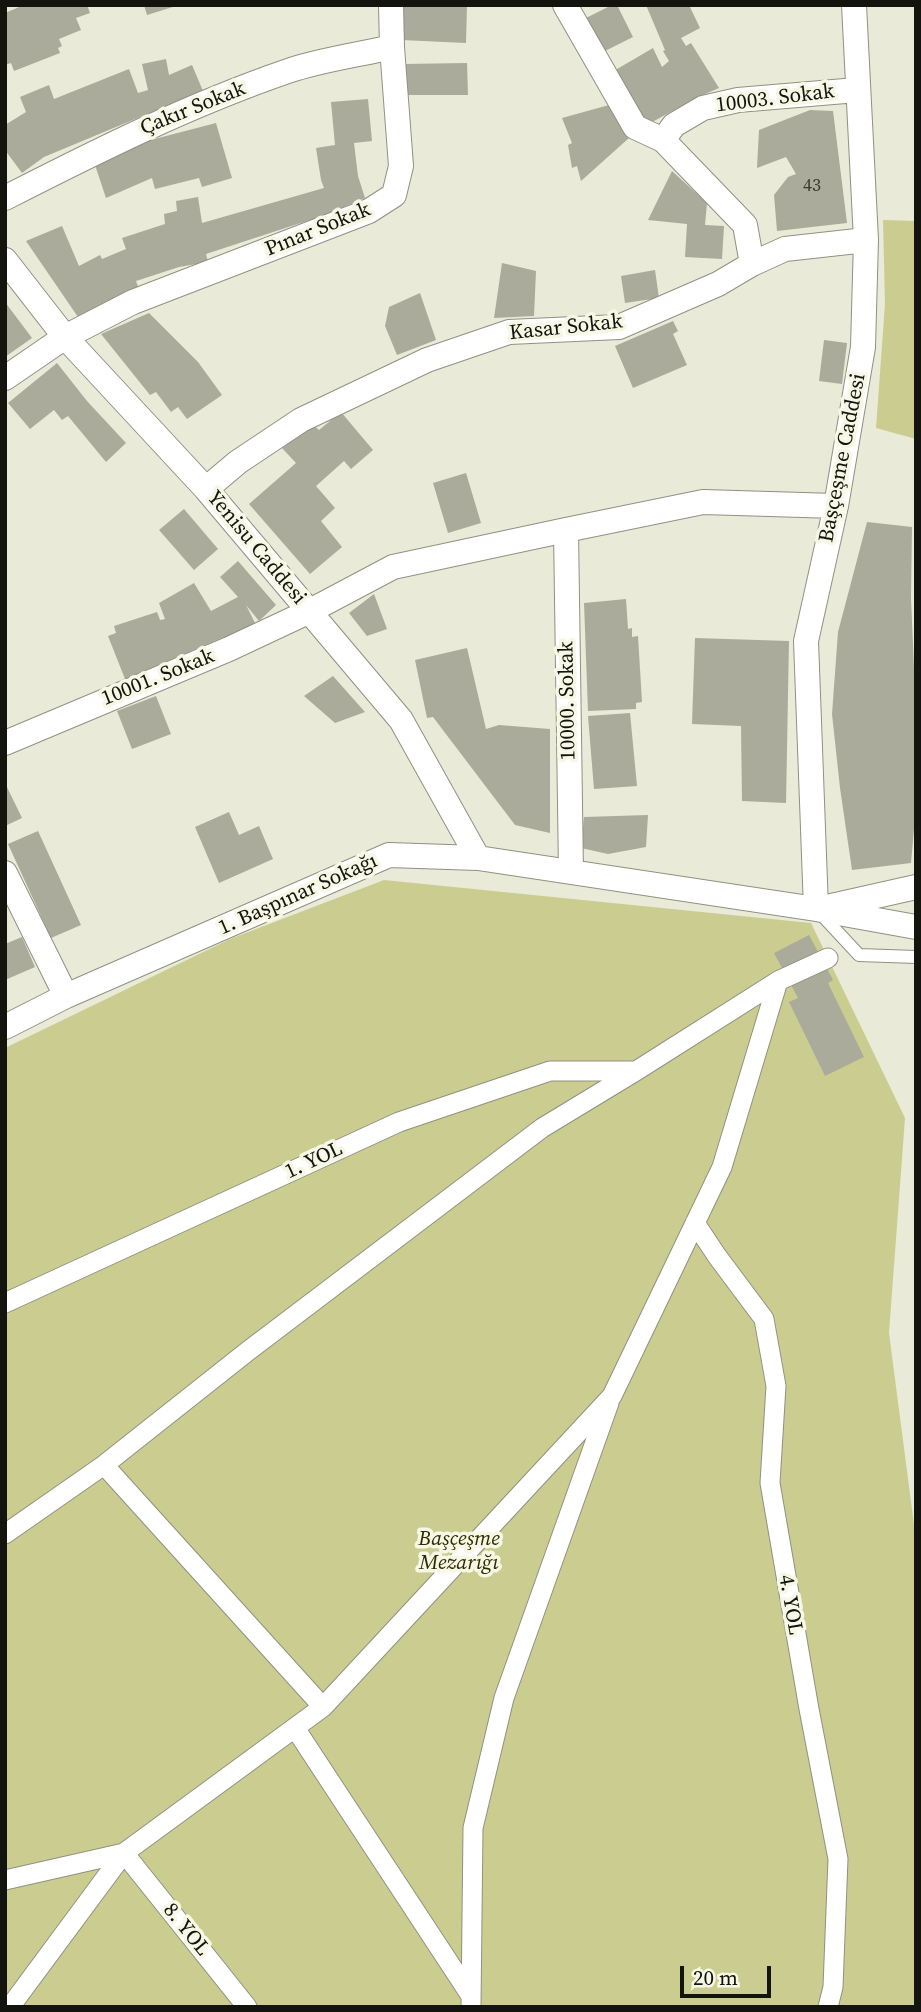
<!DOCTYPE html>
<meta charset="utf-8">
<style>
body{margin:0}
#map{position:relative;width:921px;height:2012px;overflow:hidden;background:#e9ead8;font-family:"Source Serif 4",serif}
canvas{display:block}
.frame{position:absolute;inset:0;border:7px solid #14140e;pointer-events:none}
.scale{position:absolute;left:680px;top:1966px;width:91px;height:32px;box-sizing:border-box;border:4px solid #14140e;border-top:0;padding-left:9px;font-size:21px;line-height:24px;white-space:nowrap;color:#14140e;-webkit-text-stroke:5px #f6f7e5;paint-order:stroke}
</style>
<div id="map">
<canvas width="921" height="2012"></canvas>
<div class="frame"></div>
<div class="scale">20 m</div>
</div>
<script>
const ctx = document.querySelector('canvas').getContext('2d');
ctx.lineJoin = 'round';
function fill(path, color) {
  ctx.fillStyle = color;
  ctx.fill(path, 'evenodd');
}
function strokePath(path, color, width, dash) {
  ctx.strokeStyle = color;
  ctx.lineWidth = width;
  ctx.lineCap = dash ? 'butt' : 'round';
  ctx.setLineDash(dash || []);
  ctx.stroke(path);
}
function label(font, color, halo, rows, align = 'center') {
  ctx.font = font + ' "Source Serif 4",serif';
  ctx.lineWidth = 7;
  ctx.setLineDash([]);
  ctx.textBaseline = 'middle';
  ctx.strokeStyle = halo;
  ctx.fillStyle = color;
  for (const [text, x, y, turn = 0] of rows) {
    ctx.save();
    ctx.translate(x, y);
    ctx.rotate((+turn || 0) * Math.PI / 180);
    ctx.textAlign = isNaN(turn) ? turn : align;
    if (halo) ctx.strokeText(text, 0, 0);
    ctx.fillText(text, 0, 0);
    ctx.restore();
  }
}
const green = new Path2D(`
 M883,220L916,221V439L876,428L885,304Z
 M384,880L811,923L905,1118L889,1333L916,1540V1994L913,2007H5V1048L230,939Z`);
const building = new Path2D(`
 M24,5H87L90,13L76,18L81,30L59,39L62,46L58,48L60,53L14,71L11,63L5,65V13Z
 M144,5H176V6L147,15Z
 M402,5H467L466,43L401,40Z
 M612,5H617L633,37L603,52L586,18Z
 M646,5H689L700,28L681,38L686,46L691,43L719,88L694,99L645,126L612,72L653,48L662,67L669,61L663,51L665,50Z
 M166,59L169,75L192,65L203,91L176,104L152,112L44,157L22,173L5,150V125L26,112L20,97L49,85L54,99L129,69L138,93L148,90L142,64Z
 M467,63L468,95H404V64Z
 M368,99L372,141L354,143L358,176L365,198L322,216L206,254L208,262L179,267L136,281L139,289L78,317L26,241L62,226L79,266L100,255L102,259L126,249L122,238L165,224L164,214L177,211L176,201L198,197L202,223L324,188L321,180L316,148L335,145L331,102Z
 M609,105L629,138L581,181L577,166L572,168L568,145L572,143L562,118Z
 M810,110L833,111L847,223L777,231L774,195L788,177L796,174L786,157L757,168L759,130Z
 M216,123L232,178L202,187L199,178L155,189L152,178L106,198L94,162L143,142Z
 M672,171L707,203L705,225L724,226L722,259L685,257L687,224L648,220Z
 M502,263L536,271L534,316L494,318Z
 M655,270L659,298L625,303L621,276Z
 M420,293L436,340L397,355L385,326L389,307Z
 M5,302L32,338L5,357Z
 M149,313L198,362L222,395L187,419L178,407L171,412L156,392L150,395L101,334Z
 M673,321L678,331L673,334L687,365L633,388L615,346Z
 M824,340L847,343L842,384L819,381Z
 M57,363L87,401L126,443L106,462L68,416L62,420L54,410L30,429L8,403Z
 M341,412L373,450L351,469L344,461L316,486L335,508L321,521L342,547L310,574L249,504L296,463L282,448L311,423L319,430Z
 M466,473L481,523L448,533L433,483Z
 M184,509L218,549L194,570L159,530Z
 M867,522L912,527L911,598L916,714V807L911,863L852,870L840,788L832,714L838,632Z
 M238,561L276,605L259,621L246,605L257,627L225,640L224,637L125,679L108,636L116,633L114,626L157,612L160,620L165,619L159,603L194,583L211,611L238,597L220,577Z
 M374,594L387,629L367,636L349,613Z
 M626,599L628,629L632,628V637L638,636L642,702L636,703V709L588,711L584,603Z
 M695,638L789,641L786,803L742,801L741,726L692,724Z
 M467,648L486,729L499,725L550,729V833L515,825L433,717L427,718L415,660Z
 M333,676L365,712L335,723L304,696Z
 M156,696L171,734L132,749L117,711Z
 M630,713L637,786L594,789L588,716Z
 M5,783L22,818L5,826Z
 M229,812L239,835L259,826L273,859L219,883L195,827Z
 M648,815L646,847L608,854L581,848L584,817Z
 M38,831L81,925L51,938L8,844Z
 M809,935L833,980L828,983L864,1057L825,1076L789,1002L798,998L774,953Z
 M22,937L35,967L5,980V944Z`);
const service = new Path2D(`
 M819,912L859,955L916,957`);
const pedestrian = new Path2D(`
 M695,1223L717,1256L764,1319L776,1386L770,1483L809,1709L838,1859L833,1987L828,2007
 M5,1303L399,1122L550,1071H635
 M104,1465L323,1707
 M5,1534L104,1465L248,1351L542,1128L636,1071L778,981
 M295,1728L471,1996
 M5,1880L124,1853L323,1707L612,1396L722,1167L778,981L828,958
 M10,2007L124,1853L247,2007
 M471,2007L473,1828L504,1698L609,1403`);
const minor = new Path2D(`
 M565,5L635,127L663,140L674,125L703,108L738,100L857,90
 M663,140L745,225L752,264
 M5,198C97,151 189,105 288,71C320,60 358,55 392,47
 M5,260L65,337L206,489L401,720L478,858
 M5,378L65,337L133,302L369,211L394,195L401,166L392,47L391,5
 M206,489L238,462L301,420L427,360L509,332L619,327L718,284L752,264L785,249L866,240
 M566,530L703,502L836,506
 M5,743L229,649L310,611L393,567L566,530L571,872
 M5,873L66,996
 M827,907L916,887
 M816,909L806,641L836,506L863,347L866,240L854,5
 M5,1027L66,996L389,855L478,858L816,909L916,927`);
const numberNames = [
 ["43",812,186]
];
const streetNames = [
 ["10003. Sokak",775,99,-7],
 ["Çakır Sokak",193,109,-22],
 ["Pınar Sokak",318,230,-22],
 ["Kasar Sokak",566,328,-6],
 ["Başçeşme Caddesi",843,458,-79],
 ["Yenisu Caddesi",256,548,50],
 ["10001. Sokak",158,678,-22],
 ["10000. Sokak",568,701,-91],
 ["1. Başpınar Sokağı",298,895,-24],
 ["1. YOL",314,1161,-25],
 ["4. YOL",790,1605,80],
 ["8. YOL",186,1930,51]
];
const parkNames = [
 ["Başçeşme",459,1540],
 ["Mezarığı",459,1564]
];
fill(green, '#cbcd90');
fill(building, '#aaab9a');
strokePath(service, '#919181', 14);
strokePath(pedestrian, '#919181', 21);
strokePath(minor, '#919181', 26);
strokePath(service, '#fff', 12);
strokePath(pedestrian, '#fff', 19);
strokePath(minor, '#fff', 24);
label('18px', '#3a3a31', null, numberNames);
label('21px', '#14140e', '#f6f7e5', streetNames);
label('italic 21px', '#2d2c01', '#f6f7e5', parkNames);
</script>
